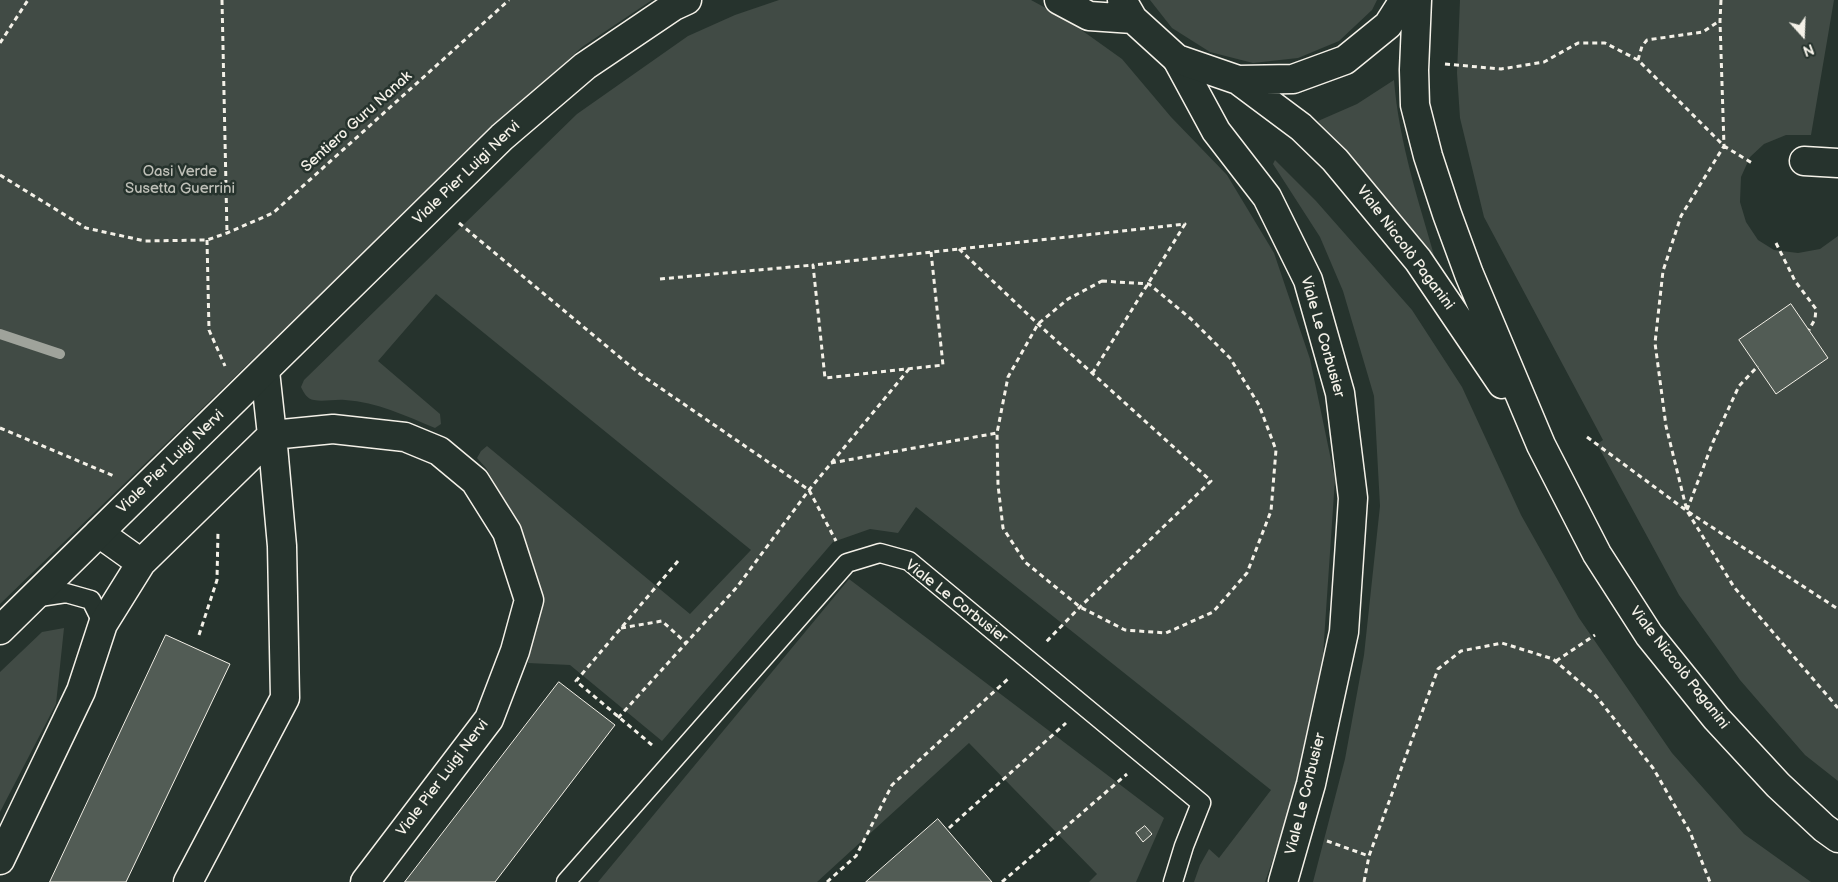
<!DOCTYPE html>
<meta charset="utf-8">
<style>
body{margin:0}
#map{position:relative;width:1838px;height:882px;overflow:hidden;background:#26332d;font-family:"Balsamiq Sans",sans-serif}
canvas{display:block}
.north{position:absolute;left:1778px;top:10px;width:50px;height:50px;-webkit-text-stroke:4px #26332d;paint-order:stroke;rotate:160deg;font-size:14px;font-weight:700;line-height:20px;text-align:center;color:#f4f1e8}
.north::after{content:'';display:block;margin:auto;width:18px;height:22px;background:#f4f1e8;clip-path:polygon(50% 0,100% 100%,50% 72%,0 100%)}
</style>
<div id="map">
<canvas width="1838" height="882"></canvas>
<div class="north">N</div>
</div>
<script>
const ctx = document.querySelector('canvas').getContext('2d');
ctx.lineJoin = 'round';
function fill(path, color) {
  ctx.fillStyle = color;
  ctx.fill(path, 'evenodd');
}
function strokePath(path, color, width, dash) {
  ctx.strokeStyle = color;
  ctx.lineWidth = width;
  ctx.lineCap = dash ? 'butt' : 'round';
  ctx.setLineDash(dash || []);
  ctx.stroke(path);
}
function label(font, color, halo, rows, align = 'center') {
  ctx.font = font + ' "Balsamiq Sans",sans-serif';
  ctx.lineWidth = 5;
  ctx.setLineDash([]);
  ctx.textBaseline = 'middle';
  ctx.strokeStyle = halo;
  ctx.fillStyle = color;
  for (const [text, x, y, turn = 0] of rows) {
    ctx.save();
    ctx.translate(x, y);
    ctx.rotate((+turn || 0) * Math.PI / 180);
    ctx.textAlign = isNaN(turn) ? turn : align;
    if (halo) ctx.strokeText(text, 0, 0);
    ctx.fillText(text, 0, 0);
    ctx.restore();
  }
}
const green = new Path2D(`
 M0,0H652L582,47L433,185L0,604Z
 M779,0H1031L1066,19L1122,59L1171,117L1227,175L1274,253L1310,359L1335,479L1323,655L1290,810L1265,882H1194L1200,865L1209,849L1219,858L1271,790L916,507L898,533L870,529L833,542L662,741L570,665L528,663L542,592L519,527L486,468L477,458L481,451L487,446L690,614L751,550L436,294L378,361L440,414L441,424L435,428C406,416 377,402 345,400C335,399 323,402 314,400C307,399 304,393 301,387L304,380L577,114L688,36L735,15Z
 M1150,0H1377L1372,10L1339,41L1298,58L1253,63L1210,52L1172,28Z
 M1460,0H1834L1811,135H1786L1764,144L1750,157L1741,177L1740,202L1746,222L1758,240L1774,250L1798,253L1820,249L1838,236V781L1805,755L1740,680L1679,595L1597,444L1603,440L1484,217L1460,118L1457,73Z
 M1394,80C1399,143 1419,202 1436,262L1403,219L1318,121L1357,104Z
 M1275,160L1316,201L1412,310L1462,387L1521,515L1579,618L1672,753L1744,834L1811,882H1313L1345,759L1364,655L1380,506L1374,396L1343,291L1320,237L1273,164Z
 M849,579L1164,818L1136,882H1089L1097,874L969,743L817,882H598Z
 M64,628L56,704L0,812V672L42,632Z`);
const stream = new Path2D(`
 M0,334L60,354`);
const building = new Path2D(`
 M1791,304L1828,358L1776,394L1739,340Z
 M166,635L230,664L126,882H50Z
 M559,682L615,725L495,882H405Z
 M938,819L992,882H866Z
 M1145,826L1152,834L1143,842L1136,833Z`);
const path = new Path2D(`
 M222,0L227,233
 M1721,0L1720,21L1724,146L1681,216L1663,271L1655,343L1666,426L1687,511L1734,587L1838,708
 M0,43L28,0
 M1638,60L1642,46L1647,40L1703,32L1719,21
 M1445,64L1501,69L1544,62L1578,43H1605L1638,60L1724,146L1752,163
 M0,175L86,228L145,241L207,240L227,233L273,213L509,0
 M459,223L640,374L809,490L836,541
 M207,240L209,330L225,366
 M1776,243L1795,281L1816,309L1815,319L1809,330
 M959,249L1038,324L1211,481L1080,607L1046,642
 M931,252L943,365L825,378L813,265L959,249L1185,224L1092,374
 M660,279L813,265
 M1102,281L1149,284L1191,319L1230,358L1259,405L1276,450L1271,511L1247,573L1213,612L1166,633L1125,630L1080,607L1025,562L1003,528L998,485L997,433L1008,377L1038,324L1068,299Z
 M0,428L114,476
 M1587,437L1687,511L1838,609
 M831,463L997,433
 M1687,510L1713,442L1739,386L1758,366
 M621,628L662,621L686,643
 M199,635L217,580L218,531
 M1556,661L1595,635
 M618,718L737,587L809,490L909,369
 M652,745L576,681L678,561
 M949,828L1066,723
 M1327,841L1369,856
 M827,882L856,856L892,785L1009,678
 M1002,882L1127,774
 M1364,882L1369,856L1438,669L1461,651L1502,643L1553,659L1596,696L1653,768L1690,832L1710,882`);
const lane = new Path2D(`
 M33,598L66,593L91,600L103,624
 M566,882L847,563L880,553L909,561L1201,803L1184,846L1173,882`);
const street = new Path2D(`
 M1177,59L1216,131L1267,197L1308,280L1340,393L1353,498L1344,632L1311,784L1283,882
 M1804,161L1838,163
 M99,533L141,563L272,435L265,371
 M0,860L81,691L103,624L141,563
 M188,882L285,698L282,546L272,435L333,429L405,437L439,451L475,481L507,532L529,600L515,651L489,719L365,882`);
const secondary = new Path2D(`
 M1059,0L1089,16L1133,19
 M1122,0L1133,19L1177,59L1238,80L1293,79L1345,60L1388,25L1404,0
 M1417,0L1414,70L1415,105L1428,156L1447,214L1469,274L1541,445L1597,554L1649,635L1716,718L1778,785L1824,828L1838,838
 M1238,80L1301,127L1335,160L1418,260L1502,384
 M0,630L502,137L585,66L674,6L687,0`);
const streetNames = [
 ["Sentiero Guru Nanak",357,122,-42],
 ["Viale Pier Luigi Nervi",467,173,-44],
 ["Viale Niccolò Paganini",1405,248,53],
 ["Viale Le Corbusier",1322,337,74],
 ["Viale Pier Luigi Nervi",171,462,-44],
 ["Viale Le Corbusier",956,602,38],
 ["Viale Niccolò Paganini",1679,668,52],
 ["Viale Pier Luigi Nervi",443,778,-53],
 ["Viale Le Corbusier",1306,794,-76]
];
const parkNames = [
 ["Oasi Verde",180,172],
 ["Susetta Guerrini",180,189]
];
fill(green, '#414b45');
strokePath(stream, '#9fa39b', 10);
fill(building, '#525c55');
strokePath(building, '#f4f1e8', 1);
strokePath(lane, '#f4f1e8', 21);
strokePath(street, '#f4f1e8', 31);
strokePath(secondary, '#f4f1e8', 31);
strokePath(path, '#f4f1e8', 3, [5, 4]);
strokePath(lane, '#26332d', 18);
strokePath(street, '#26332d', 28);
strokePath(secondary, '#26332d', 28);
label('15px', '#f4f1e8', '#26332d', streetNames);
label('15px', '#bebfb7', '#26332d', parkNames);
</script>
